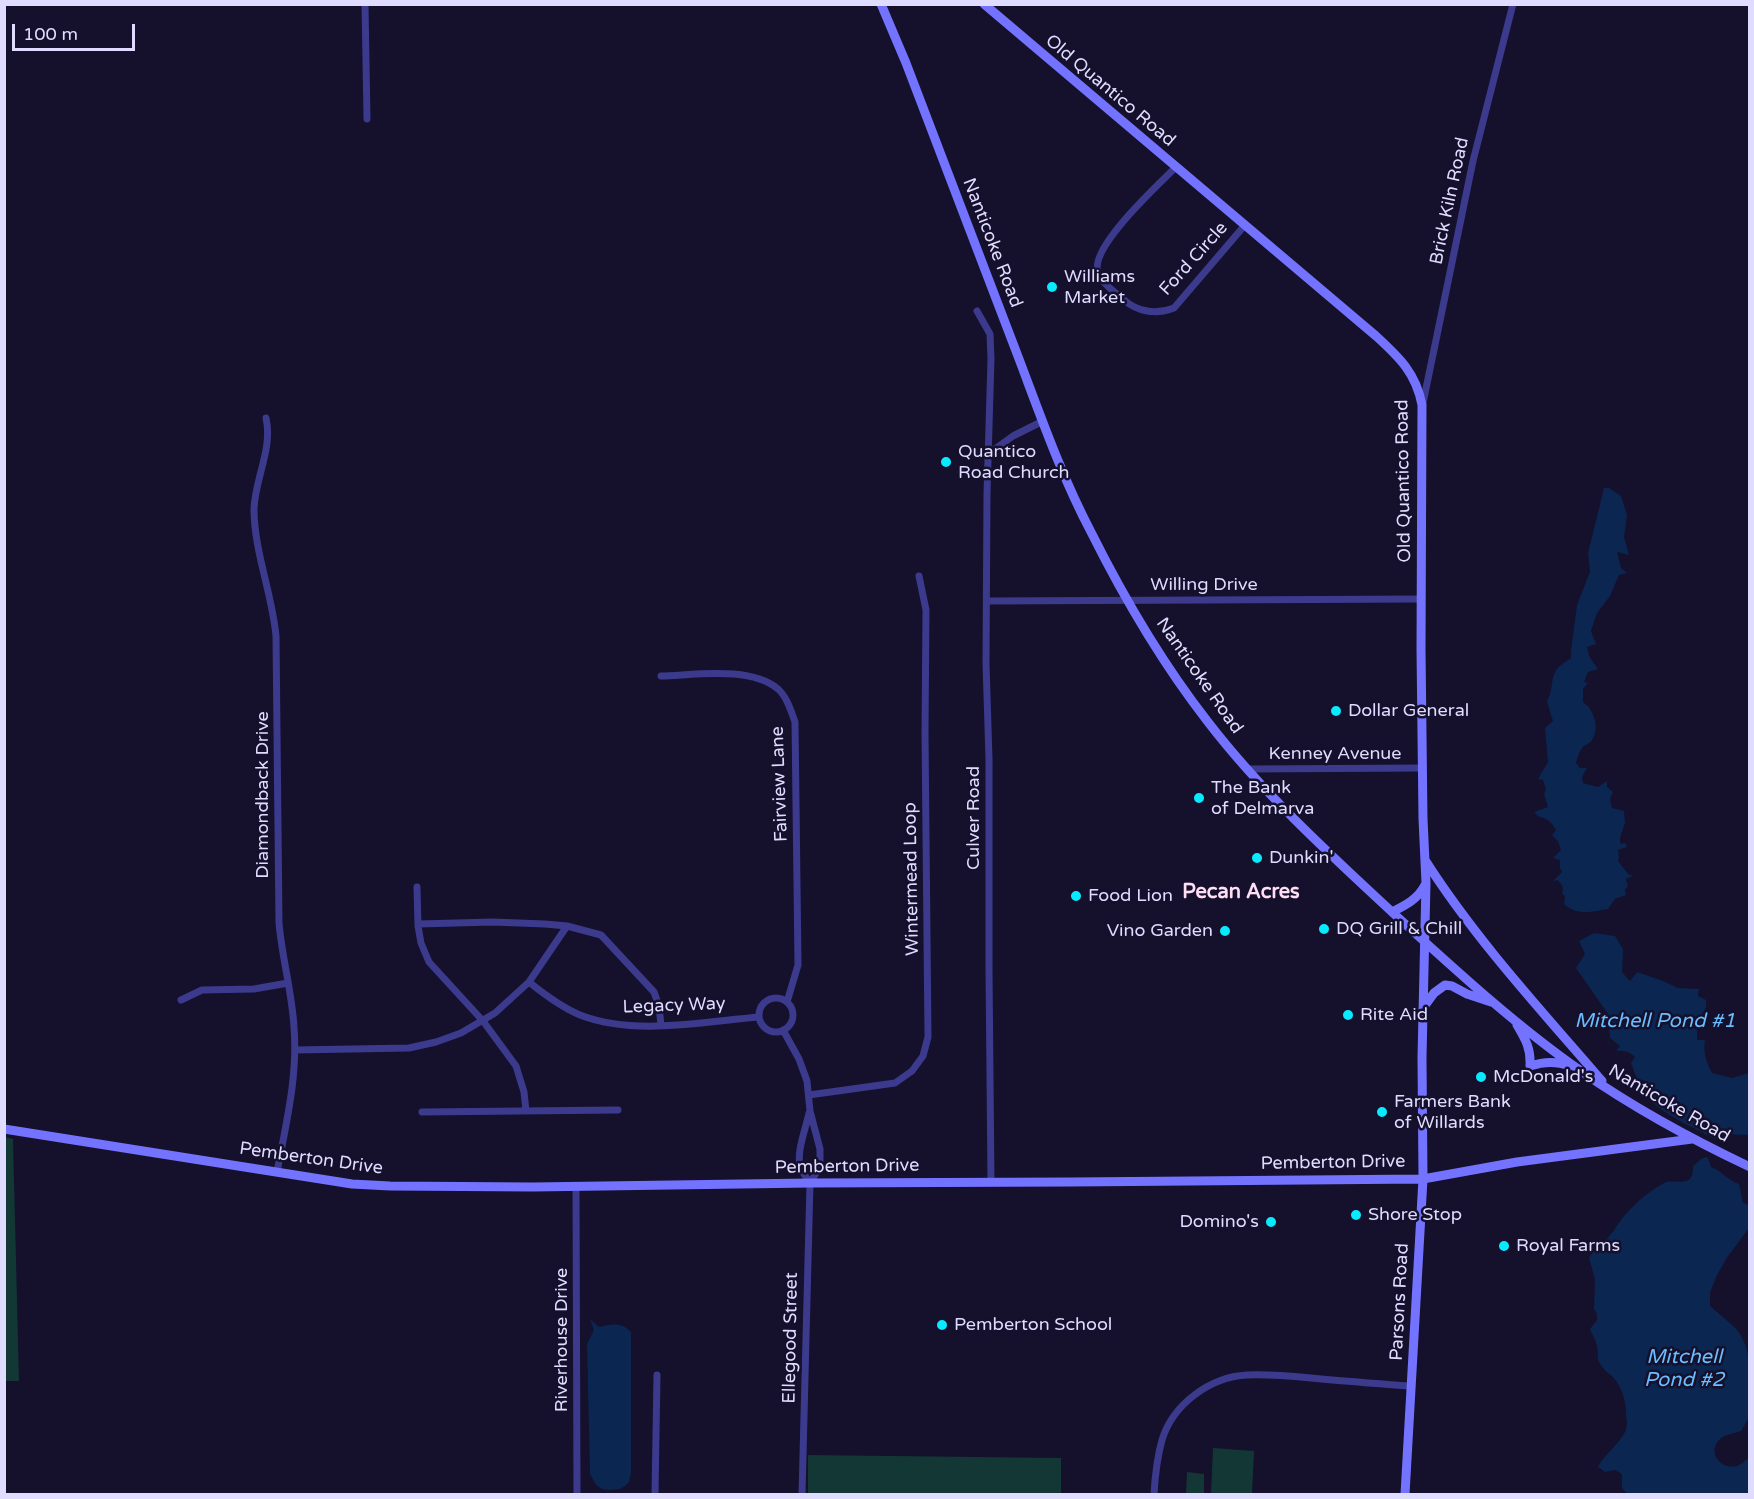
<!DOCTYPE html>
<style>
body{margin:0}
#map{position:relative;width:1754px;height:1499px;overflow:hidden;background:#15102c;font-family:"Varela Round",sans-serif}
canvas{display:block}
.frame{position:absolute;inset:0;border:6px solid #dfdcff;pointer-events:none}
.scale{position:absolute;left:12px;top:24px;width:123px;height:27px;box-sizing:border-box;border:3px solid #dfdcff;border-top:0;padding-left:8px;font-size:18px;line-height:21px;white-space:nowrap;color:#dfdcff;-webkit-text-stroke:4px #15102c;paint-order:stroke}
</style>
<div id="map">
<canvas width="1754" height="1499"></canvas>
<div class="frame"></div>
<div class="scale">100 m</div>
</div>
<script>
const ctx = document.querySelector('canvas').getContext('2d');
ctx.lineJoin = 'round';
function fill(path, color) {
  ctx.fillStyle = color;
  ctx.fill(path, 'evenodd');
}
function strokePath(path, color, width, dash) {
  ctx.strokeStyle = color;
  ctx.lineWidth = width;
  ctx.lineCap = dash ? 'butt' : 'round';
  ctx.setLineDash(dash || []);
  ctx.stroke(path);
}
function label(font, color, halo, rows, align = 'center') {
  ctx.font = font + ' "Varela Round",sans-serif';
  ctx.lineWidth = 5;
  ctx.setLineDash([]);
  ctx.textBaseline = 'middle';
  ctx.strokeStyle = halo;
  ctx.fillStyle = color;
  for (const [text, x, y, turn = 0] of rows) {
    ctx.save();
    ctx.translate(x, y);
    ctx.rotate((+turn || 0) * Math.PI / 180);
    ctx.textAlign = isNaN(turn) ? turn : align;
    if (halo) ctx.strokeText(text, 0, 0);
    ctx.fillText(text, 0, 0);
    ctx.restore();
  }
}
const green = new Path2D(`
 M5,1137L13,1139L19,1381H5Z
 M1213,1448L1254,1451L1252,1494L1211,1493Z
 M808,1455L1061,1458V1494H808Z
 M1187,1472L1204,1474V1494H1186Z`);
const water = new Path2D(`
 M1604,488H1609L1621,496L1627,515L1624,537L1629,555L1617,552L1621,568L1627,573L1619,575L1610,596L1597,613L1591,631L1596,644L1587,647L1590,658L1598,669L1588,672L1584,682L1588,683L1583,689V702C1594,709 1600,728 1592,740C1590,743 1587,744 1584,746C1579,751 1578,757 1576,763L1580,768H1587L1582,777L1583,783L1598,787L1607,781V787L1613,792L1610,799L1612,808L1624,811L1625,823L1620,838V844L1625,843L1627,847L1618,850L1619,857L1618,861L1628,874L1633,876L1626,879L1628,886L1625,890L1626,895L1615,899L1608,909C1592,912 1577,916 1564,904L1565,896L1562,894C1564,887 1562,884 1557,880L1552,882L1562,872L1560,868V860L1553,858L1561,850L1558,841L1552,835L1556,830C1552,823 1548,818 1539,817L1534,812L1548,807L1544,794L1546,789L1543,780L1538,779L1548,762L1545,728L1553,721L1547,702C1557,680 1545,674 1571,658V651L1577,605L1590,572L1588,553Z
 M1594,933L1615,936L1623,949L1622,972L1630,981L1637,972L1663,981L1678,988L1699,989L1698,996L1706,1000V1007L1701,1017L1705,1025L1697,1029V1040H1705C1703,1053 1706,1061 1712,1073L1732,1078L1749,1073V1135L1720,1134L1715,1139C1702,1132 1655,1110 1650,1099C1647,1092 1650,1087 1646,1081L1638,1079C1634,1075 1634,1069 1631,1063L1635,1057C1629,1052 1625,1050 1616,1051L1620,1046L1610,1038L1608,1014L1576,968L1585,954L1579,941Z
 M1706,1157L1708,1158L1711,1167C1721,1170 1727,1180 1739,1184L1743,1203L1749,1205V1228L1726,1259L1716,1277L1710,1293V1306C1719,1314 1730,1322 1738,1331C1754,1353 1750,1386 1750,1412L1747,1421L1741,1431C1734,1434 1724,1434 1719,1440C1707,1453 1721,1470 1737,1466C1742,1464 1746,1460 1749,1458V1494H1628L1622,1488V1474L1615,1470L1605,1472L1598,1467C1604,1454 1620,1444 1626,1430C1627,1426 1627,1420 1626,1416C1626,1401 1623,1389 1613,1377C1608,1373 1603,1369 1600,1364C1596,1357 1599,1353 1597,1346C1596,1339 1592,1335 1590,1329L1597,1320V1314L1594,1309L1595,1279L1589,1258C1595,1248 1604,1243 1611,1234C1614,1231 1616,1226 1619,1223C1630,1207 1646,1193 1664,1183C1675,1178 1694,1190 1693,1166L1701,1159Z
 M590,1319L599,1327C611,1324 622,1322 631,1332V1473L629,1482L625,1486L620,1489L609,1490L602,1489L596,1485L590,1474L587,1344L594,1330Z`);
const street = new Path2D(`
 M365,4L367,119
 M1176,167C1158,185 1089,248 1098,272C1101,283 1115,292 1123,299C1137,312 1156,315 1174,308L1245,225
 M977,311L990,334L991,359L987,494L986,663L989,759V970L991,1182
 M1423,403L1473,161L1513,4
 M266,418C273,449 255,478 254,509C254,551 272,593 276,636L279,923C282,958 292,992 294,1027C298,1076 286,1124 277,1172
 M988,454L1013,436L1043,421
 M987,601L1421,599
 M661,676C696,675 750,666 778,689C787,697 791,711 795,722L798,965L787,1002
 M1248,769L1423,768
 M417,887L418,926L421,943L429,962L483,1021L516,1066L524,1092L526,1111
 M418,924L493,922L545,924L567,926L601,935L654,992L659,1006L661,1025
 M529,982C545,995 561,1007 580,1015C634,1036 701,1022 759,1017
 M759 1015a17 17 0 1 1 34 0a17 17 0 1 1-34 0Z
 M181,1000L202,990L254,989L288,983
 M783,1030L799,1059L807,1081L810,1111L820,1149V1167L810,1183L802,1494
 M295,1050L409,1048L436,1042L461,1033L495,1013L529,982L567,926
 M809,1095L895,1083L912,1071L923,1056L928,1037L925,733L926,610L919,576
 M422,1112L618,1110
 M809,1113C806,1129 794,1156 802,1171C804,1175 808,1179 810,1183
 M576,1186L577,1494
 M655,1494L657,1375
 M1154,1494C1155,1477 1157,1458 1162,1440C1173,1404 1210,1377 1247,1375C1268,1374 1290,1376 1311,1378C1344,1381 1378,1384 1411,1386`);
const secondary = new Path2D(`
 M881,4L906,63C944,161 981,261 1019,359C1041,417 1062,477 1091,532C1124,598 1162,663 1208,722C1265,796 1335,859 1404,923C1460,974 1518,1027 1581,1071C1634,1108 1691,1139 1750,1167
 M984,4L1376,336C1399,357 1416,373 1422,405L1421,649L1423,819L1426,883L1422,1057L1423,1179L1405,1494
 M1425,860C1476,940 1541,1010 1602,1081
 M1392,912C1406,905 1418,899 1425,885
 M1423,1008L1434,993L1445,985L1452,986L1467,994L1491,1002
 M1517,1025C1526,1040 1531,1049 1530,1066C1542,1062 1557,1061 1569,1066
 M4,1129L352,1184L390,1186L533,1187L810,1183L1072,1182L1423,1179L1517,1162L1692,1139`);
const markers = [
 [1052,287,6,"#08ebff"],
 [946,462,6,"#08ebff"],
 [1336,711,6,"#08ebff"],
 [1199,798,6,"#08ebff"],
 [1257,858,6,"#08ebff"],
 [1076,896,6,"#08ebff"],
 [1324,929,6,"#08ebff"],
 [1225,931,6,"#08ebff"],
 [1348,1015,6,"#08ebff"],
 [1481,1077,6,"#08ebff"],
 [1382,1112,6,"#08ebff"],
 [1356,1215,6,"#08ebff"],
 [1271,1222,6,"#08ebff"],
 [1504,1246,6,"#08ebff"],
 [942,1325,6,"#08ebff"]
];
const streetNames = [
 ["Old Quantico Road",1110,91,40],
 ["Brick Kiln Road",1450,201,-78],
 ["Nanticoke Road",992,243,69],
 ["Ford Circle",1194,259,-48],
 ["Old Quantico Road",1404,481,-91],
 ["Willing Drive",1204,585],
 ["Nanticoke Road",1199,676,55],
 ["Kenney Avenue",1335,754],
 ["Fairview Lane",780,784,-92],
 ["Diamondback Drive",263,795,-90],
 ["Culver Road",974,818,-90],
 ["Wintermead Loop",912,879,-91],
 ["Legacy Way",674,1006,-2],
 ["Nanticoke Road",1669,1104,30],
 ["Pemberton Drive",311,1159,8],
 ["Pemberton Drive",1333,1163,-1],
 ["Pemberton Drive",847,1167,-1],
 ["Parsons Road",1400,1302,-87],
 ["Ellegood Street",791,1338,-89],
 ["Riverhouse Drive",562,1340,-90]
];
const poiNames = [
 ["Williams",1064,277],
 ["Market",1064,298],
 ["Quantico",958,452],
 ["Road Church",958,473],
 ["Dollar General",1348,711],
 ["The Bank",1211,788],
 ["of Delmarva",1211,809],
 ["Dunkin'",1269,858],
 ["Food Lion",1088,896],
 ["DQ Grill & Chill",1336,929],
 ["Vino Garden",1213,931,"right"],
 ["Rite Aid",1360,1015],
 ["McDonald's",1493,1077],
 ["Farmers Bank",1394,1102],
 ["of Willards",1394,1123],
 ["Shore Stop",1368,1215],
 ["Domino's",1259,1222,"right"],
 ["Royal Farms",1516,1246],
 ["Pemberton School",954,1325]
];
const neighbourhoodNames = [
 ["Pecan Acres",1241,893]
];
const waterNames = [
 ["Mitchell Pond #1",1655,1022],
 ["Mitchell",1684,1358],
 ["Pond #2",1684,1381]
];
fill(green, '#133735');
fill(water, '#0b2651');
strokePath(street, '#3b3a8d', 7);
strokePath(secondary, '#7373ff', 9);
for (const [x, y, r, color] of markers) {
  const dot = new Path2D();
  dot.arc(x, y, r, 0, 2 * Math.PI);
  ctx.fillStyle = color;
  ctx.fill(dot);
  strokePath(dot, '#15102c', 2);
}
label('18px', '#dfdcff', '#15102c', streetNames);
label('18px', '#dfdcff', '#15102c', poiNames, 'left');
label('bold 20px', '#ffdef4', '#15102c', neighbourhoodNames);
label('italic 20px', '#6abdff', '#15102c', waterNames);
</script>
